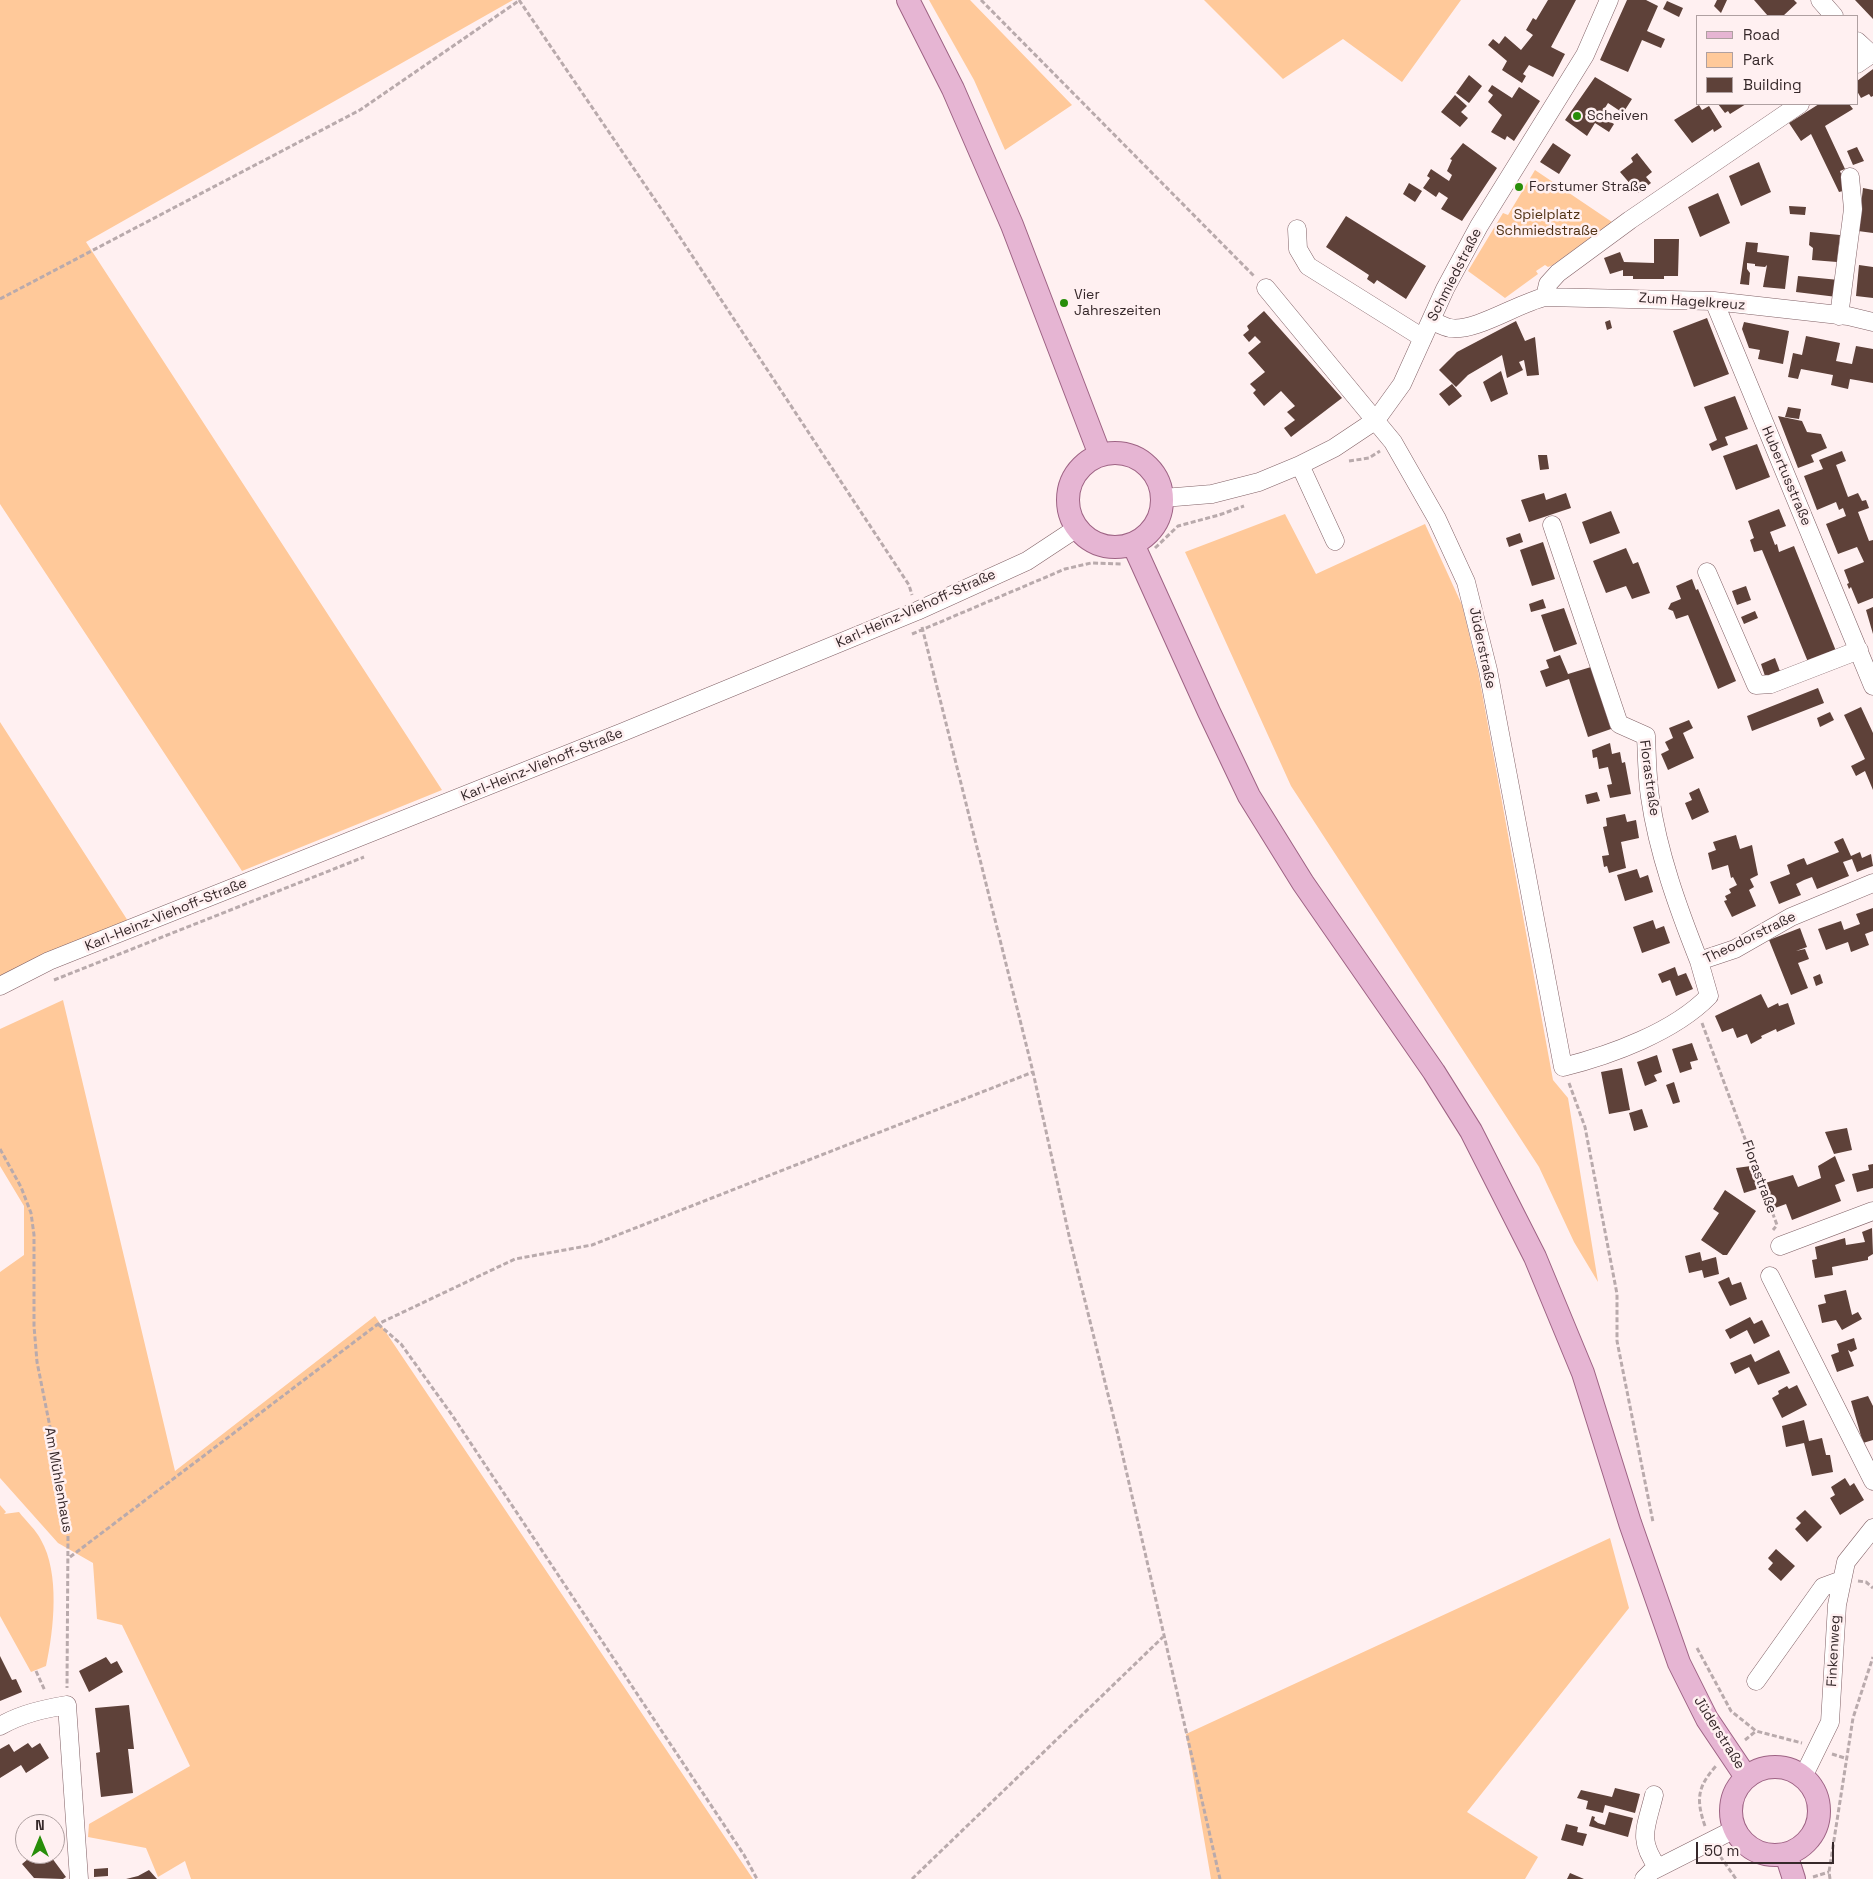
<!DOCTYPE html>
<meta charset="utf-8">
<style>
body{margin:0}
#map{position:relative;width:1873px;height:1879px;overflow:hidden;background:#fff0f1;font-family:"Space Grotesk",sans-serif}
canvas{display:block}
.legend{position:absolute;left:1696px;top:15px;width:162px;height:90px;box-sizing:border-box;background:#fff0f1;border:1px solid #afa0a1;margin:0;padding:6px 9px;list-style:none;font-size:15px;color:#36282a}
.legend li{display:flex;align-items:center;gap:10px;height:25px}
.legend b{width:25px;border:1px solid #afa0a1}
.north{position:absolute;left:15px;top:1814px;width:50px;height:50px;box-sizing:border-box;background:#fff0f1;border:1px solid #afa0a1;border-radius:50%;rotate:0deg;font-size:14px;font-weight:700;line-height:20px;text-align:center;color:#36282a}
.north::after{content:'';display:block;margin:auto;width:18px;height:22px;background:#288e0a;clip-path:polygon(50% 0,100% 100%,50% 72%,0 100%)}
.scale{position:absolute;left:1696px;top:1842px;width:138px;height:22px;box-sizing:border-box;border:2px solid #36282a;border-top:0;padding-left:6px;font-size:15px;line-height:18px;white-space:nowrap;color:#36282a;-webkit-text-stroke:4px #fff0f1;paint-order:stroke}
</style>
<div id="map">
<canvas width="1873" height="1879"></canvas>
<ul class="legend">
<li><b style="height:6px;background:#e6b5d3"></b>Road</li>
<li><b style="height:14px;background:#ffc99a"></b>Park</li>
<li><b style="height:14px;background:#5e4139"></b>Building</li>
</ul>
<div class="north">N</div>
<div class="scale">50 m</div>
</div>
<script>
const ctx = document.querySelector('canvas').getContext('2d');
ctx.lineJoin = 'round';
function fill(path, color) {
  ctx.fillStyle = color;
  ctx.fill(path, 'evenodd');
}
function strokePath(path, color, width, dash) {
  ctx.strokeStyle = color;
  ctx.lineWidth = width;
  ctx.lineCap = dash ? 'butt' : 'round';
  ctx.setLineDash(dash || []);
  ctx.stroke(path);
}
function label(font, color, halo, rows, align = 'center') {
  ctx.font = font + ' "Space Grotesk",sans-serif';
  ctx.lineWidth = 5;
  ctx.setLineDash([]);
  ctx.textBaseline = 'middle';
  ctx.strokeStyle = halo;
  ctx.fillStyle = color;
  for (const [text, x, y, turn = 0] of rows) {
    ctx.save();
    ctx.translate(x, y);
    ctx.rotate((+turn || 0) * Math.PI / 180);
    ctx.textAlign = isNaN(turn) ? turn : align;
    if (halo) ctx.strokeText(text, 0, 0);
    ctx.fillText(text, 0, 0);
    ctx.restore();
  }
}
const green = new Path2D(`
 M0,0H513L86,242L442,790L242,871L0,504Z
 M929,0H970L1072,105L1005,150L974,80Z
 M1204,0H1461L1402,82L1343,39L1283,79Z
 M1535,170L1612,222L1553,265L1548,267L1545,265L1536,271L1538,274L1505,298L1468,271L1503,213L1508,215Z
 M1285,514L1316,574L1425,524L1462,605L1478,671L1553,1080L1568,1098L1598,1282L1574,1242L1539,1167L1291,786L1185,552Z
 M0,722L128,921L0,978Z
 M63,1000L175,1471L375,1316L753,1879H191L185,1861L158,1877L146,1848L88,1837L89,1824L190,1766L122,1625L97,1619L93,1563L58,1543L0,1478V1272L24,1255V1206L0,1166V1029Z
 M0,1505L6,1512L4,1514L19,1512C26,1521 36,1530 41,1540C60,1573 54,1629 46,1666L31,1672L0,1616Z
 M1610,1538L1629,1608L1467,1812L1538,1857L1525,1879H1211L1186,1734Z`);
const building = new Path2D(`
 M1548,0H1576L1551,47L1565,54L1553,77L1529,65L1523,74L1526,76L1522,83L1502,70L1507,61L1488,45L1493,39L1499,44L1505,36L1521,50L1533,35L1526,30L1533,18L1536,20Z
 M1627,0H1646L1658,6L1647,31L1665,39L1661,48L1642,40L1628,72L1600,60Z
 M1717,0H1727L1721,13L1714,6Z
 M1754,0H1794L1797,3L1783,16H1768Z
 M1855,0H1873V19Z
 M1667,1L1683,8L1679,17L1663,9Z
 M1873,69V96L1871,97L1869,94L1861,98L1857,91V81Z
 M1469,75L1482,86L1469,103L1456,93Z
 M1595,77L1632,99L1623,113L1608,103L1600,116L1614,124L1609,132L1595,123L1587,136L1565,120Z
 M1492,85L1512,98L1519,87L1540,101L1514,141L1507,136L1505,140L1491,132L1502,115L1488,102L1493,95L1488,91Z
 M1455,95L1467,106L1461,112L1468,118L1460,127L1441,112Z
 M1718,104H1746L1730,114L1728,111L1725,113Z
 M1819,104H1849L1853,109L1825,126L1845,169L1840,171L1847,190L1839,192L1811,134L1801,141L1789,123Z
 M1699,105L1702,110L1709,106L1722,127L1714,132L1713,129L1692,143L1674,120Z
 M1463,143L1497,168L1462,221L1441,209L1448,198L1439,192L1436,197L1423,188L1430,178L1427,176L1431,169L1449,181L1452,175L1447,171L1452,160L1450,159Z
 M1553,143L1571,155L1559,174L1540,162Z
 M1857,147L1864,161L1853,165L1847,151Z
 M1637,153L1652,172L1646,177L1651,183L1638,193L1620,172L1633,162L1631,158Z
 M1759,162L1771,192L1741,206L1729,176Z
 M1409,183L1422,191L1415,202L1403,194Z
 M1863,188L1873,190V233L1858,231Z
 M1718,193L1730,223L1700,237L1688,207Z
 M1789,206L1806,207L1805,215L1790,214Z
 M1346,216L1426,266L1406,299L1377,280L1374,284L1367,279L1369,275L1326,247Z
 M1810,232L1840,235L1837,262L1812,260L1813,248L1809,245Z
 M1654,239H1679L1678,276H1664V279H1633V276H1623V270L1610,274L1604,258L1620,252L1624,262L1654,263Z
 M1746,242L1758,243L1757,252L1789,256L1785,289L1763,287L1767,265L1765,267L1755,266V264L1747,263V269L1750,273L1749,285L1740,284Z
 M1859,265L1873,267V298L1856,296Z
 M1798,276L1839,280L1837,297L1796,292Z
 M1264,311L1342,398L1291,437L1284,428L1295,420L1287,412L1295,406L1281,391L1264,406L1253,393L1256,390L1250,384L1265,372L1248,353L1261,342L1255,336L1249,342L1243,335L1249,330L1247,326Z
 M1707,318L1729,374L1694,387L1673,331Z
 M1610,320L1612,328L1607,330L1605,322Z
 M1516,321L1525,341L1535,337L1539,375L1527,376L1524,360L1519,362L1523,370L1507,378L1502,355L1468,375L1456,387L1439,370L1457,352Z
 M1744,322L1789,331L1783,364L1758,359L1760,350L1749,348L1742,329Z
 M1806,336L1840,343L1836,361L1852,364L1856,346L1873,349V383L1850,379L1848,389L1831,385L1833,375L1801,369L1798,379L1788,377L1793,353L1802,355Z
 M1501,371L1508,394L1491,402L1483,382Z
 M1452,384L1462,396L1449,406L1439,394Z
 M1735,396L1748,429L1725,437L1728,445L1712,451L1709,444L1717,440L1704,407Z
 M1788,407L1801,409L1799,419L1785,417Z
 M1778,416L1802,421L1807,432L1821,434L1827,448L1811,455L1814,462L1798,468Z
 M1757,444L1770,477L1736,490L1723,456Z
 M1842,451L1846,461L1836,465L1848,497L1858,493L1862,501L1866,500L1869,508L1858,512L1869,541L1873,540V598L1858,604L1851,587L1849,589L1847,584L1849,583L1844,570L1864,562L1857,547L1838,554L1826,524L1846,516L1843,508L1839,510L1836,502L1817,510L1804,476L1823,469L1819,460Z
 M1538,455H1547L1549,469L1540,470Z
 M1544,493L1546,500L1566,493L1571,508L1529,522L1521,500Z
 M1779,509L1786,526L1770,532L1775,545L1777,544L1779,552L1794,546L1836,651L1808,662L1762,550L1754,552L1750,540L1754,538L1748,521Z
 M1611,511L1620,533L1590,544L1582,522Z
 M1520,533L1523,542L1509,547L1506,538Z
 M1543,542L1555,579L1532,586L1520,550Z
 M1626,548L1633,564L1638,562L1650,593L1632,599L1626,586L1606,593L1593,561Z
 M1692,579L1696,590L1698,589L1736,681L1718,689L1688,615L1676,619L1673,611L1668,609L1671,603L1681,599L1676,586Z
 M1746,586L1751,600L1737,605L1732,591Z
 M1543,599L1546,608L1531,612L1529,604Z
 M1873,607V634L1866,610Z
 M1564,608L1577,644L1554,652L1541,615Z
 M1755,611L1758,618L1744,624L1741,617Z
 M1560,655L1568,674L1591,667L1611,729L1588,737L1569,679L1546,687L1540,671L1549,668L1546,660Z
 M1775,658L1781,674L1766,679L1761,664Z
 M1818,688L1824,703L1752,731L1747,716Z
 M1861,707L1873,733V790L1865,771L1856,776L1851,766L1865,759L1844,715Z
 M1830,712L1834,720L1820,727L1817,718Z
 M1689,720L1693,728L1683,733L1694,758L1668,770L1661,754L1669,750L1665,742L1673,738L1669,728Z
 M1610,743L1612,754L1620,752L1622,763L1625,762L1631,794L1610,798L1607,785L1612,784L1608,767L1599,769L1597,757L1593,758L1592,750Z
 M1699,788L1709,812L1692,820L1685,803L1692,800L1689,793Z
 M1597,792L1600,801L1587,804L1585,795Z
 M1625,814L1627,822L1636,820L1639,838L1621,842L1626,868L1609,873L1607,866L1604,867L1602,856L1609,855L1603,827L1607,826L1606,818Z
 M1736,835L1740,849L1752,845L1758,875L1750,879L1754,887L1749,890L1756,906L1732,917L1724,901L1727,900L1725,896L1731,893L1729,889L1737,885L1733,877L1731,878L1728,865L1712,870L1708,853L1716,850L1713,842Z
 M1843,838L1851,856L1860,852L1862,858L1871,854L1873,866L1857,872L1852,859L1843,862L1849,876L1817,889L1812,877L1804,880L1796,884L1801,895L1779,904L1770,882L1790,874L1787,865L1796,861L1804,858L1807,865L1839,852L1834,842Z
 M1637,869L1640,878L1648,875L1653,892L1625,901L1617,875Z
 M1873,908V931L1865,934L1869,945L1851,952L1848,942L1826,950L1818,929L1841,921L1844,930L1860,924L1856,914Z
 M1653,920L1656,929L1664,926L1670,943L1642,953L1633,927Z
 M1800,928L1807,947L1796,951L1805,949L1809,959L1798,963L1808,988L1791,995L1769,940Z
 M1675,967L1678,976L1686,973L1693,989L1676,996L1670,980L1662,983L1658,974Z
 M1820,974L1823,983L1816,986L1813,977Z
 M1761,994L1768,1008L1778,1003L1779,1006L1788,1003L1795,1024L1777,1032L1776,1029L1761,1036L1762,1038L1751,1044L1747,1034L1737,1038L1733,1028L1722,1032L1715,1016Z
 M1692,1043L1698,1060L1690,1062L1692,1069L1680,1073L1672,1049Z
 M1657,1055L1662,1072L1654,1075L1657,1081L1645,1086L1637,1062Z
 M1622,1068L1630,1110L1609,1114L1601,1072Z
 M1674,1082L1680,1102L1673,1104L1666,1085Z
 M1642,1109L1648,1127L1634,1131L1629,1113Z
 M1847,1128L1852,1150L1834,1154L1825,1132Z
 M1835,1156L1845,1181L1835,1185L1841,1201L1792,1220L1786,1204L1775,1208L1765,1183L1793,1175L1798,1187L1821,1178L1818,1166Z
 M1873,1164V1188L1857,1192L1852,1174L1869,1170L1868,1165Z
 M1751,1166L1760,1188L1744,1193L1736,1168Z
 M1725,1190L1756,1211L1727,1255H1723L1701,1240L1719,1213L1713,1209Z
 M1872,1228L1873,1254L1868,1257V1260L1832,1267L1833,1275L1815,1278L1812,1260L1817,1259L1815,1247L1845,1238L1846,1245L1865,1242L1862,1232Z
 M1700,1252L1702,1261L1716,1257L1719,1274L1704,1278L1702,1270L1689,1273L1685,1256Z
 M1729,1277L1732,1285L1741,1282L1747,1299L1730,1306L1718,1282Z
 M1846,1290L1852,1315L1858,1312L1862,1319L1842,1330L1836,1320L1822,1323L1818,1305L1826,1303L1824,1295Z
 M1750,1317L1754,1324L1762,1320L1770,1336L1754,1344L1747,1330L1730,1339L1725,1330Z
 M1854,1338L1857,1349L1851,1352L1848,1350L1854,1366L1837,1372L1831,1355L1839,1352L1837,1344Z
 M1779,1350L1790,1373L1758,1385L1749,1367L1735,1374L1730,1363L1751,1354L1755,1362Z
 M1797,1385L1807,1405L1782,1418L1772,1398L1779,1394L1778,1391L1787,1386L1789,1389Z
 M1868,1396L1873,1406V1440L1863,1443L1851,1401Z
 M1804,1420L1809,1441L1822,1438L1826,1455H1830L1833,1472L1812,1476L1804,1443L1786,1447L1782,1426Z
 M1845,1478L1850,1486L1854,1483L1864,1500L1840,1515L1830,1498L1835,1495L1831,1487Z
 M1805,1510L1822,1527L1807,1542L1795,1529L1801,1523L1796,1518Z
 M1776,1549L1795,1566L1781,1581L1768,1569L1773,1563L1768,1558Z
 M0,1656L12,1680L16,1679L22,1692L0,1701Z
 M106,1657L111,1664L117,1661L123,1672L89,1692L79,1671Z
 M129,1705L134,1749H128L133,1793L101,1797L96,1753L100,1752L95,1708Z
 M28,1743L32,1748L40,1743L49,1758L26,1773L21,1765L0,1778V1749L9,1744L14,1752Z
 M1615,1788L1640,1794L1635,1813L1605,1805L1603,1813L1586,1809L1588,1801L1577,1798L1581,1790L1612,1797Z
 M1609,1812L1633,1818L1628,1837L1589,1826L1592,1816L1595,1817L1594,1820L1598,1823L1605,1825Z
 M1566,1824L1578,1827L1577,1832L1587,1834L1583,1846L1561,1840Z
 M34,1854H49L66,1877L63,1879L34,1878L22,1864Z
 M108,1868V1876L94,1877V1869Z
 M149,1870L157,1879H126L138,1876Z
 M1570,1873L1584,1879H1567Z`);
const path = new Path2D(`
 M519,0L664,213L909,585L912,595
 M981,0L1255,277
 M0,299L360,110L520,0
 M1349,461L1369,458L1380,451
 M1155,548L1178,526L1219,515L1244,506
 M922,627L1033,1072L1070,1240L1118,1435L1220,1879
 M912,634L1065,569L1091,563L1121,564
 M54,980L364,857
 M1702,1023L1777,1225L1773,1230
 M1569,1083L1585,1127L1617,1294V1341L1653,1522
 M0,1149L21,1187L31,1213L34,1235V1326L37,1362L65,1502L68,1535L67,1688
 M378,1324L401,1344L452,1415L744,1855L757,1879
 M70,1557L378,1324L515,1259L592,1245L1033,1072
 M1858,1581L1866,1582L1873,1588
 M1697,1648L1731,1711L1756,1731L1802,1743
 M36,1671L45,1691
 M1745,1740L1756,1731
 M1832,1754L1848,1759
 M1705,1826C1696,1800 1697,1787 1716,1766
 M1720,1856L1736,1879
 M1813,1877L1829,1872
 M912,1879L1163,1637
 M1830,1879L1829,1872L1853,1718L1873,1657`);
const minor = new Path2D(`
 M1820,0L1834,16
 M1857,41L1871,54
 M1857,64L1873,53
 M1297,229L1298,249L1308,266L1423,338
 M1266,288L1393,442L1437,519L1466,582L1488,670L1563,1067C1611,1055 1674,1032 1709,996L1699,961L1735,949L1791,917L1873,883
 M1545,297L1548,284L1558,273L1630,220L1800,104
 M1714,301L1873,686
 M1839,316L1853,209L1850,177
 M1432,321C1437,323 1444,327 1450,328C1476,332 1518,303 1545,297L1714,301L1848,316L1873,322
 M1300,465L1335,541
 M1163,498L1212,494L1259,482L1300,465L1334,448L1376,420L1402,384L1445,289L1479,226L1585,55L1609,0
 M1552,525L1619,724L1646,736C1647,756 1647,777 1650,797C1658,853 1678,908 1699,961
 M1707,572L1756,685L1771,684L1859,650
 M0,986L49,961L623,732L917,611L1027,561L1077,528
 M1780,1246L1873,1211
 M1770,1276L1873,1481
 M1756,1681L1823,1587L1842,1580
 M0,1726C21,1714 43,1709 67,1705L79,1879
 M1803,1777L1830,1722L1837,1605L1846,1562L1873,1528
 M1654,1795C1646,1828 1637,1839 1658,1868
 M1644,1879L1652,1871L1735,1829`);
const major = new Path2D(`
 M908,0L953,89L1012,225L1100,455
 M1068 500a47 47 0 1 1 94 0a47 47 0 1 1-94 0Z
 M1133,544L1209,712L1249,796L1303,883L1434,1072L1471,1131L1535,1257L1583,1373L1630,1523L1679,1663L1707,1719L1746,1777
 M1731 1811a44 44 0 1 1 88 0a44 44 0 1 1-88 0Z
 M1786,1854L1794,1879`);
const markers = [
 [1577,116,5,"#288e0a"],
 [1519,187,5,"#288e0a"],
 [1064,303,5,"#288e0a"]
];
const poiNames = [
 ["Scheiven",1587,116],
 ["Forstumer Straße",1529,187],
 ["Vier",1074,295],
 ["Jahreszeiten",1074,311]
];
const parkNames = [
 ["Spielplatz",1547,215],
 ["Schmiedstraße",1547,231]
];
const streetNames = [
 ["Schmiedstraße",1455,275,-63],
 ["Zum Hagelkreuz",1692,302,4],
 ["Hubertusstraße",1786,476,67],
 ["Karl-Heinz-Viehoff-Straße",916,609,-24],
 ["Jüderstraße",1482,648,78],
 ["Karl-Heinz-Viehoff-Straße",542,765,-22],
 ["Florastraße",1649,778,82],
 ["Karl-Heinz-Viehoff-Straße",166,915,-22],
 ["Theodorstraße",1750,938,-26],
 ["Florastraße",1759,1177,70],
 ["Am Mühlenhaus",58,1480,80],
 ["Finkenweg",1834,1651,-87],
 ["Jüderstraße",1719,1733,58]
];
fill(green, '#ffc99a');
fill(building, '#5e4139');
strokePath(minor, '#816166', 19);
strokePath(major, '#9e6384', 24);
strokePath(path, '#b9aaac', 3, [5, 2.5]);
strokePath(minor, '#fff', 18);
strokePath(major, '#e6b5d3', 22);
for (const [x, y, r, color] of markers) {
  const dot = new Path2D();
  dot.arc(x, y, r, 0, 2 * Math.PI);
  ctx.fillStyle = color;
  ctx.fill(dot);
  strokePath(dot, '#fff0f1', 2);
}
label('14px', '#36282a', '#fff0f1', poiNames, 'left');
label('14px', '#513113', '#fff0f1', parkNames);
label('14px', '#36282a', '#fff0f1', streetNames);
</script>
